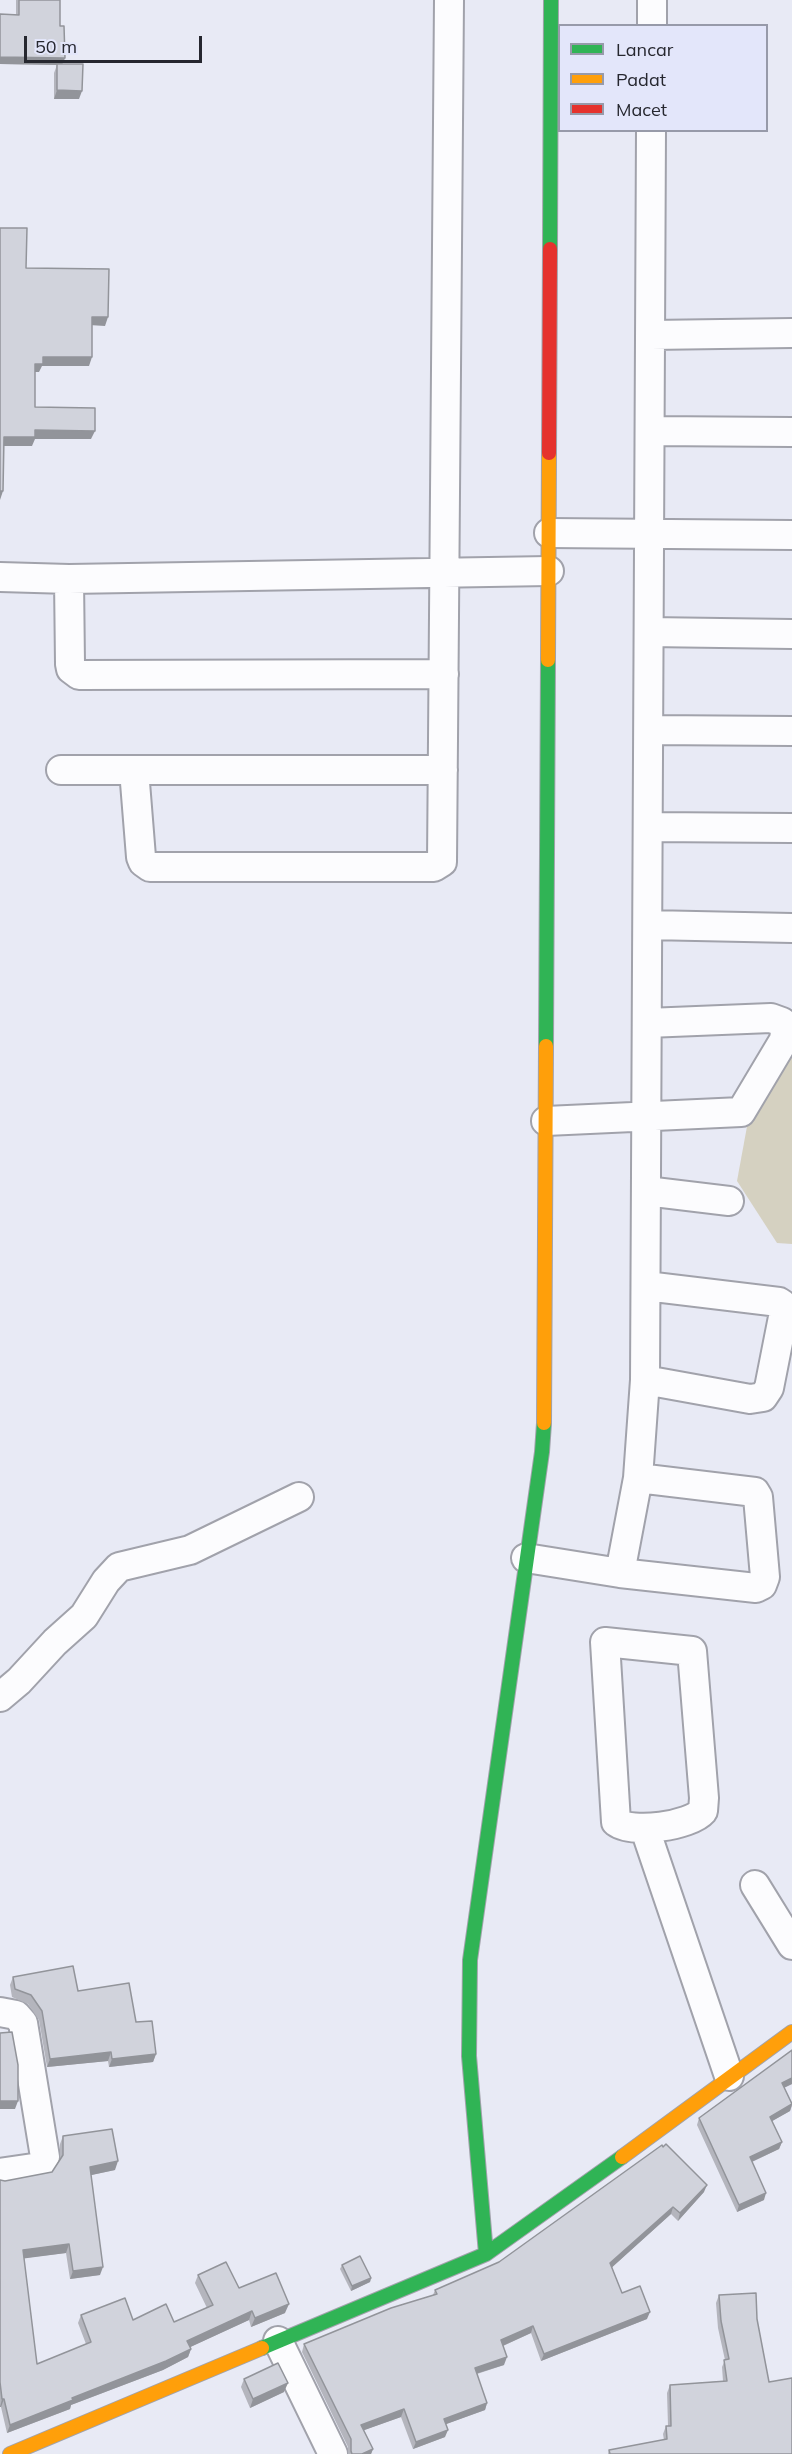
<!DOCTYPE html>
<style>
body{margin:0}
#map{position:relative;width:792px;height:2454px;overflow:hidden;background:#e8eaf5;font-family:Mulish,sans-serif}
canvas{display:block}
.legend{position:absolute;left:558px;top:24px;width:210px;height:108px;box-sizing:border-box;background:#e3e6fa;border:2px solid #979aa9;margin:0;padding:8px 10px;list-style:none;font-size:18px;color:#26272f}
.legend li{display:flex;align-items:center;gap:12px;height:30px}
.legend b{width:30px;border:2px solid #979aa9}
.scale{position:absolute;left:24px;top:36px;width:178px;height:27px;box-sizing:border-box;border:3px solid #26272f;border-top:0;padding-left:8px;font-size:18px;line-height:21px;white-space:nowrap;color:#26272f;-webkit-text-stroke:4px #e3e6fa;paint-order:stroke}
</style>
<div id="map">
<canvas width="792" height="2454"></canvas>
<ul class="legend">
<li><b style="height:8px;background:#30b455"></b>Lancar</li>
<li><b style="height:8px;background:#ff9f0a"></b>Padat</li>
<li><b style="height:8px;background:#e5322d"></b>Macet</li>
</ul>
<div class="scale">50 m</div>
</div>
<script>
const ctx = document.querySelector('canvas').getContext('2d');
ctx.lineJoin = 'round';
function fill(path, color) {
  ctx.fillStyle = color;
  ctx.fill(path, 'evenodd');
}
function strokePath(path, color, width, dash) {
  ctx.strokeStyle = color;
  ctx.lineWidth = width;
  ctx.lineCap = dash ? 'butt' : 'round';
  ctx.setLineDash(dash || []);
  ctx.stroke(path);
}
const green = new Path2D(`
 M792,1043V1244L777,1243L737,1181L748,1121Z`);
const street = new Path2D(`
 M652,26V0
 M651,335L792,333
 M650,431L792,432
 M549,533L792,535
 M0,577L69,579L549,571
 M69,579L70,664L71,669L79,675L444,674
 M649,632L792,634
 M649,730L792,731
 M61,770H443
 M134,770L141,857L143,862L150,867H434L442,862L449,0
 M648,827L792,828
 M648,925L792,928
 M546,1121L741,1112L784,1040L785,1032L782,1022L771,1018L647,1023
 M646,1191L729,1201
 M645,1380L750,1399L763,1397L769,1388L784,1312L782,1304L779,1302L646,1286
 M526,1558L620,1573L756,1588L762,1585L765,1577L758,1497L755,1492L638,1478
 M620,1573L638,1478L645,1380L651,130
 M605,1642L692,1651L704,1798L703,1811C690,1826 632,1834 616,1822Z
 M0,1697L19,1681L55,1642L84,1616L106,1581L119,1567L190,1550L299,1497
 M645,1829L729,2076
 M755,1885L792,1945
 M0,2012L16,2015L23,2023L45,2157L40,2167L0,2173
 M278,2341L333,2454`);
const fast = new Path2D(`
 M550,249L551,0
 M546,1046L548,660
 M486,2254L469,2056L470,1960L542,1452L544,1423
 M262,2348L486,2254L622,2157`);
const slow = new Path2D(`
 M548,660L549,453
 M544,1423L546,1046
 M622,2157L792,2032
 M10,2454L262,2348`);
const jam = new Path2D(`
 M549,453L550,249`);
const wall = new Path2D(`
 M16,0H60V26L65,58L62,64L79,99H54V73L57,65L0,64V14L16,15Z
 M13,1977L78,1991L136,2022L156,2054L153,2062L109,2067L108,2061L47,2067L39,2020L28,2004L12,1997L10,1985Z
 M792,2050V2084L784,2088L792,2103V2106L790,2111L772,2121L782,2142L779,2149L752,2162L764,2200L737,2212L697,2125L699,2118Z
 M63,2136L115,2170L91,2175L100,2275L70,2279L66,2253L24,2258L37,2364L86,2344L78,2323L81,2315L133,2320L174,2322L207,2308L195,2283L198,2275L239,2288L285,2313L251,2327L249,2320L190,2347L191,2349L188,2357L163,2370L71,2405L70,2409L7,2433L1,2407H0V2180L5,2181L52,2172L60,2160V2144Z
 M704,2192L678,2221L671,2214L612,2267L622,2293L647,2319L541,2361L531,2333L503,2346L504,2365L477,2374L487,2403L485,2410L446,2424L445,2437L413,2449L401,2417L364,2430L373,2449L371,2454H348V2447L302,2352L304,2344L433,2295L435,2290Z
 M342,2265L371,2278L370,2282L351,2291L340,2269Z
 M719,2295L757,2319L769,2382L792,2454H608L609,2450L664,2440L663,2434L666,2426H668L667,2393L670,2385L723,2381L722,2367L725,2360L718,2328L716,2303Z
 M244,2379L284,2392L250,2408L241,2387Z`);
const shadedWall = new Path2D(`
 M0,57L65,58L62,65L0,64Z
 M57,90L82,91L79,99H54Z
 M92,317H108L105,326L89,325Z
 M43,357H92L89,366H42L39,372H32L35,364Z
 M35,430L95,431L91,439H35L32,446H1L4,437Z
 M0,491H3L0,500Z
 M111,2052L108,2061L47,2067L50,2059Z
 M156,2054L153,2062L109,2067L112,2059Z
 M792,2078V2084L779,2090L782,2083Z
 M0,2101H18L15,2109H0Z
 M792,2104L790,2111L767,2124L770,2117Z
 M782,2142L779,2149L747,2164L750,2157Z
 M118,2161L115,2170L87,2176L90,2167Z
 M707,2185L704,2192L678,2221L680,2213Z
 M766,2193L764,2200L737,2212L739,2205Z
 M673,2207L671,2214L608,2271L610,2263Z
 M69,2244L66,2253L20,2259L23,2250Z
 M103,2267L100,2275L70,2279L73,2271Z
 M371,2278L370,2282L351,2291L352,2286Z
 M289,2304L285,2313L251,2327L255,2318Z
 M252,2311L249,2320L184,2350L187,2341Z
 M650,2312L647,2319L541,2361L544,2354Z
 M533,2326L531,2333L498,2348L501,2340Z
 M191,2349L188,2357L163,2370L71,2405L70,2409L7,2433L10,2425L72,2398Z
 M507,2357L504,2365L472,2375L475,2368Z
 M288,2383L284,2392L250,2408L253,2399Z
 M2,2399H4L1,2407H0Z
 M487,2403L485,2410L441,2426L444,2419Z
 M404,2409L401,2417L359,2432L361,2425Z
 M448,2430L445,2437L413,2449L416,2442Z
 M373,2449L371,2454H362Z`);
const building = new Path2D(`
 M19,0H60V26H64L65,58L0,57V14L19,15Z
 M57,64H83L82,91L57,90Z
 M0,228H27L26,268L109,269L108,317H92V357H43V364H35V407L95,408V431L35,430V437H4L3,491H0Z
 M73,1966L78,1991L129,1983L136,2022L152,2021L156,2054L112,2059L111,2052L50,2059L42,2011L31,1995L15,1989L13,1977Z
 M12,2032L18,2065V2101H0V2033Z
 M792,2050V2078L782,2083L792,2104L770,2117L782,2142L750,2157L766,2193L739,2205L699,2118Z
 M112,2129L118,2161L90,2167L103,2267L73,2271L69,2244L23,2250L37,2364L91,2342L81,2315L125,2298L133,2320L166,2304L174,2322L213,2305L198,2275L226,2262L239,2288L276,2273L289,2304L255,2318L252,2311L187,2341L191,2349L166,2361L72,2398L73,2400L10,2425L4,2399H2L0,2382V2180L5,2181L52,2172L63,2155V2136Z
 M666,2144L707,2185L680,2213L673,2207L610,2263L622,2293L640,2286L650,2312L544,2354L533,2326L501,2340L507,2357L475,2368L487,2403L444,2419L448,2430L416,2442L404,2409L361,2425L373,2449L362,2454H352L351,2451V2439L304,2344L391,2308L437,2294L435,2290L499,2262L662,2145L663,2147Z
 M360,2256L371,2278L352,2286L342,2265Z
 M756,2293L757,2319L769,2382L792,2378V2454H610L609,2450L667,2439L666,2426H671L670,2385L727,2381L724,2360L729,2359L721,2321L719,2295Z
 M278,2363L288,2383L253,2399L244,2379Z`);
fill(green, '#d5d1c1');
strokePath(street, '#a1a2ab', 32);
strokePath(fast, '#a1a2ab', 16);
strokePath(slow, '#a1a2ab', 16);
strokePath(jam, '#a1a2ab', 16);
strokePath(street, '#fcfcfe', 28);
strokePath(fast, '#30b455', 14);
strokePath(slow, '#ff9f0a', 14);
strokePath(jam, '#e5322d', 14);
fill(wall, '#b4b5bd');
fill(shadedWall, '#92949a');
fill(building, '#d1d3dc');
strokePath(building, '#92949a', 1.5);
</script>
